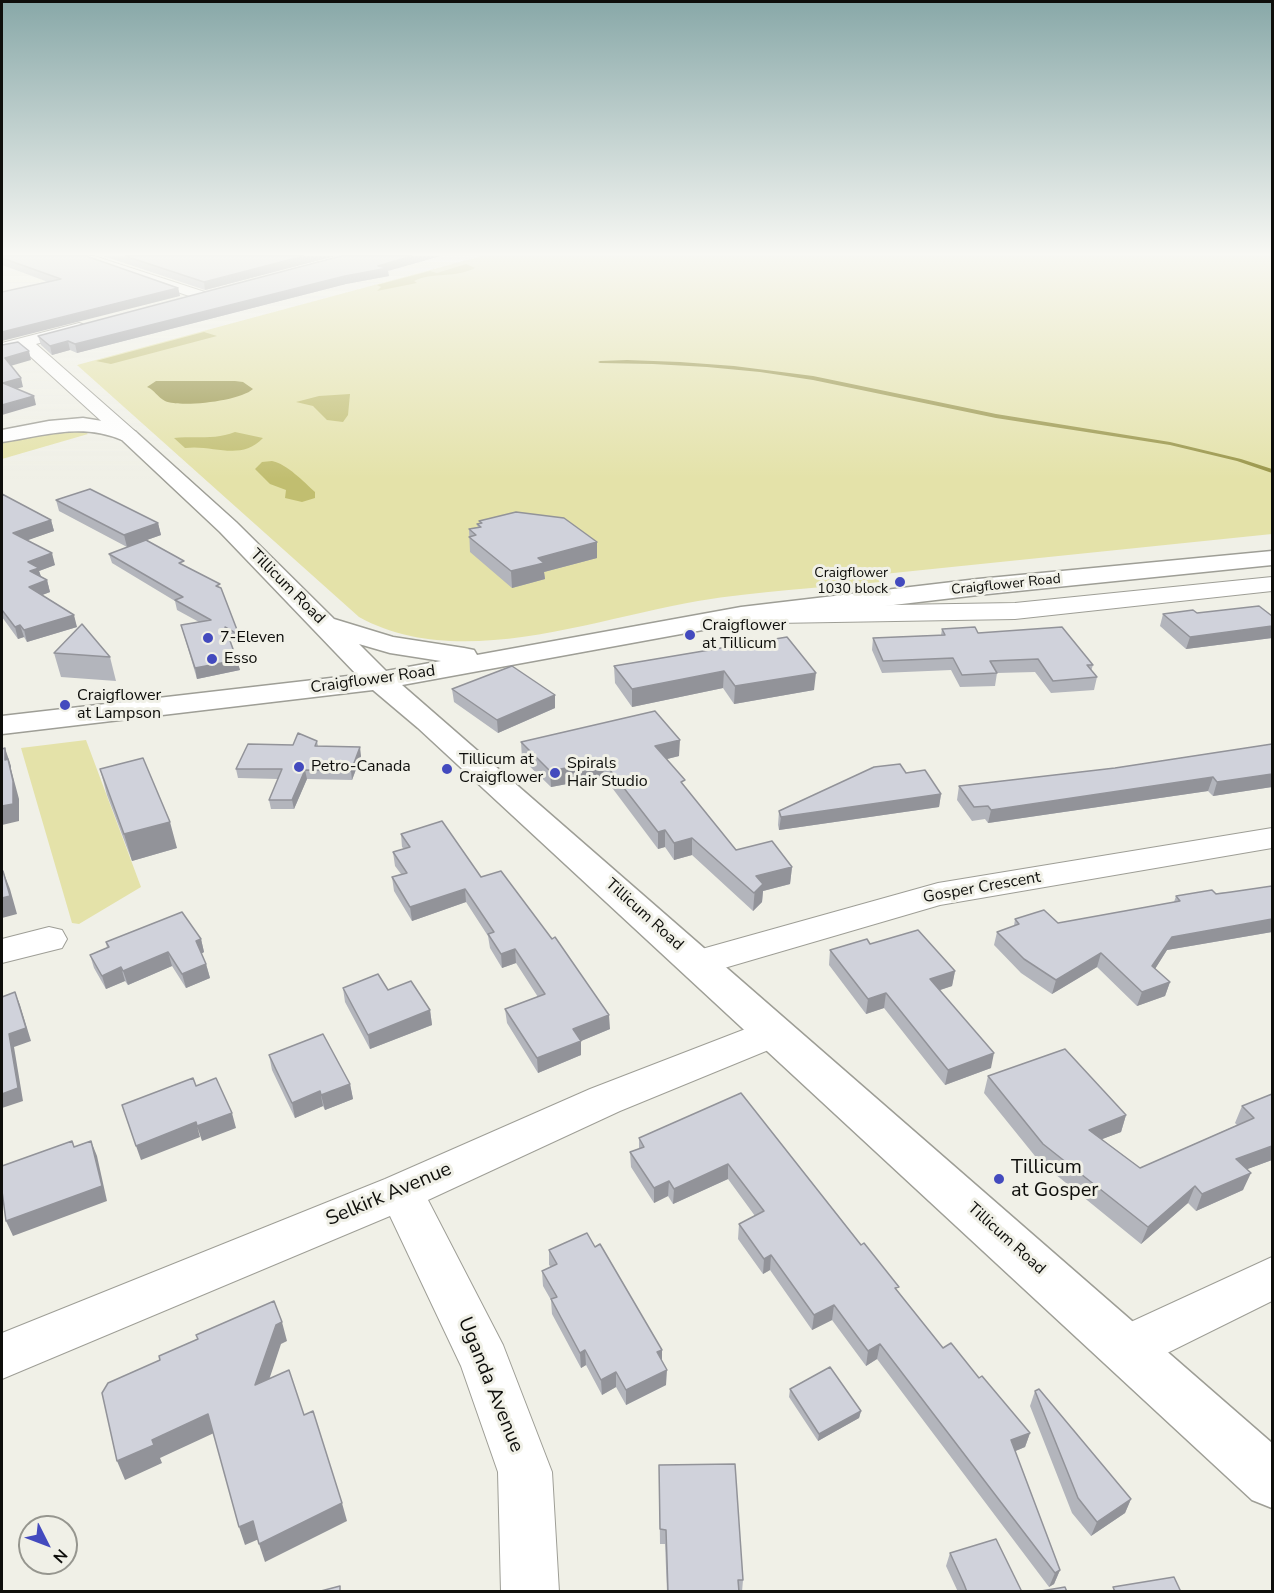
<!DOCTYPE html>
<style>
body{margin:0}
#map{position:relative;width:1274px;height:1593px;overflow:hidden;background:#f0f0e7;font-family:"Nunito Sans",sans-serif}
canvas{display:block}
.frame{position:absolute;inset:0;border:3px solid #0e0e0b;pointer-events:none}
.north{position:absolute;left:18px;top:1515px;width:60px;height:60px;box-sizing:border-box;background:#f0f0e7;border:2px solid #96968f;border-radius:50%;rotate:132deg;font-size:16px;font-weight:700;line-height:24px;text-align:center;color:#0e0e0b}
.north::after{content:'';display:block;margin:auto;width:21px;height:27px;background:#434abe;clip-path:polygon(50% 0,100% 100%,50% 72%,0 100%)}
</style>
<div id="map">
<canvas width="1274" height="1593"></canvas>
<div class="frame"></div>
<div class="north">N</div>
</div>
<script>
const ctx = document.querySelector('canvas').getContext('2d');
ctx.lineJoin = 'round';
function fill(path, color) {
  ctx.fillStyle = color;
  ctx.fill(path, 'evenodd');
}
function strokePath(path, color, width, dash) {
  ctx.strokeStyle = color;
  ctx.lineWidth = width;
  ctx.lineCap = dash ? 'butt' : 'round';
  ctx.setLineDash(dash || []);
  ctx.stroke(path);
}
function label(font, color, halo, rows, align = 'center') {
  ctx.font = font + ' "Nunito Sans",sans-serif';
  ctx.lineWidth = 6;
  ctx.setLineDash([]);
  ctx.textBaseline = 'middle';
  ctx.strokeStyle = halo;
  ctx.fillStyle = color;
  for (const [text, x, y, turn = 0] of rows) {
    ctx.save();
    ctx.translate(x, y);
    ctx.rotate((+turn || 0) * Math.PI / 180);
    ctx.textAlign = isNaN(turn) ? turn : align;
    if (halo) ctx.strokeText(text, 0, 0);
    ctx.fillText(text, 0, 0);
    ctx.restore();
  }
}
const green = new Path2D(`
 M482,256H1272V534L874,575L880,582C819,588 758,591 698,601C593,619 458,672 359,617L77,365Z
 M84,431L88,434L2,459V441L48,432Z
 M86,740L141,887L79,924L72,923L21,748Z`);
const forest = new Path2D(`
 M466,264L475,268C456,278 432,272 414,281L417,283L377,291L381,287L377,285L430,271L437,273Z
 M204,332L217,336L111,364L96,361Z
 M350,394L348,415L343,422L327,420L313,406L296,402L319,396Z
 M235,432L263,438C240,462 213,444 185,448L174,438C196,436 215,440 235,432Z
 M272,461C287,464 304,482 315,492V498L302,502L285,498L286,490L270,484L255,469L262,462Z`);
const water = new Path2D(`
 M156,381H235L243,382L253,389C240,401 181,408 165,401C157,397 155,390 147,387Z`);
const stream = new Path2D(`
 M627,360L680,362L734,366L813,376L996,414L1170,442L1241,459L1272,469V473L1237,461L1170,445L996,418L813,380L760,372L707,367L653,364L600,363L598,362L600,361Z`);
const minor = new Path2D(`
 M71,256H94L211,294L214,297L206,302L201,300Z
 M79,323L85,325L87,328L85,331L36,344L136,432L139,436L136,440H122L21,348L2,353V343Z
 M1272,577V591L1015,619L775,623L766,620L762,615L766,610L775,607L1015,603Z
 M1272,828V848L940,905L697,976L684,972L679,963L684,954L938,883Z
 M49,927L62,930L67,939L62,948L2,963V939Z
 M774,1018L788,1022L794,1032L788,1042L620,1111L428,1200L503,1345L552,1472L559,1592H501L498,1472L461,1366L390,1216L2,1379V1333L385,1179L590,1089Z
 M1272,1257V1301L1145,1364L1127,1371L1109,1364L1102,1348L1109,1332Z`);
const major = new Path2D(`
 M83,418L115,423L136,432L236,522L334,619L393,637L464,648L474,650L477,655L741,607L978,579L1272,551V565L978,595L741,623L402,685L1272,1443V1508L1252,1500L418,728L373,690L2,734V716L357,675L220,532L122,440C82,422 42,436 2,442V430L49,421ZM359,644L390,653L441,661L386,671Z`);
const wall = new Path2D(`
 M2,256L178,288L180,296L48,282L2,265Z
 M103,256H335L205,290Z
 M388,271L389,276L346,284L77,353L70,350L52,355L41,345L38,336Z
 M2,494L51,520L54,531L27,540L55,565L39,571L41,577L47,580L50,592L42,595L77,627L27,642L24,637L18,639L2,617Z
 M56,500L158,523L161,535L127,547L59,511Z
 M479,521L597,558L544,572L545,579L512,588L470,552L469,529L478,527L477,524L480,523Z
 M109,554L186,567L221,588L239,635L241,645L229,639L240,670L197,679L181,625L199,622L177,610L175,601L112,563Z
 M1197,613L1272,616V638L1186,649L1160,626L1163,614Z
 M942,629L978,633L1093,665L1091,671L1097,677L1094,690L1051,693L1035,672L997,673L995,686L960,687L951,670L882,673L872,650L873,638L941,635Z
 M787,637L814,690L734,704L723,688L632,707L615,683L614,666Z
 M54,653L110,657L116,681L61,677Z
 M452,689L555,708L498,733L454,702Z
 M317,741L318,746L361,756L352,780L307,779L294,809H271L269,800L278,779L238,778L236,769L293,745Z
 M521,742L679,756L667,759L685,787L736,850L792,867L790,884L763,891L762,902L753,911L692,855L674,860L665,847L658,849L604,777L551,787L522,759Z
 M1272,744V787L1213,796L1208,791L988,823L985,819L972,821L957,800L959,786L1115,768Z
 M100,769L177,848L132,861L107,795Z
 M906,773L941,794L939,807L779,830L778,825L779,811Z
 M401,834L481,877L610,1029L581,1041V1055L538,1073L507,1023L505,1009L538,997L516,963L502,968L490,948L488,936L466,902L412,921L394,891L392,877L401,874L395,866L393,852L404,849L402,847Z
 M1272,886V932L1167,950L1155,969L1170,982L1165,996L1137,1006L1097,967L1052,994L1021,973L994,945L997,932L1014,926L1015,919L1058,923L1174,902L1176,896L1231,892Z
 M201,939L204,952L201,954L206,964L210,978L186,988L172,966L128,985L125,981L106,989L94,968L90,955L107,948L106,942Z
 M870,944L955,971L952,986L940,990L991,1068L945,1085L884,1008L866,1014L829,965L830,950Z
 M343,988L430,1010L432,1025L370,1049L345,1002Z
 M269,1055L350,1084L353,1099L325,1110L323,1106L295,1118L272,1070Z
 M988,1076L1126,1115L1121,1132L1102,1139L1140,1168L1237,1125L1235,1123L1242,1106L1272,1094V1160L1247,1169L1243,1190L1196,1211L1188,1203L1141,1244L1039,1161L984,1093Z
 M741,1093L943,1348L979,1378L1030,1433L1025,1447L1015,1451L1060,1570L1054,1584L1049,1587L877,1359L866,1366L832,1320L812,1330L770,1270L763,1274L738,1239L739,1224L755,1216L728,1179L673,1204L668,1196L654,1203L631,1167L630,1152L639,1149V1138Z
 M549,1250L662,1361L666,1385L626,1405L616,1387L602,1395L586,1365L581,1368L552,1314L551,1300L543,1286L542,1271L551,1267L549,1265Z
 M790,1389L861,1411L859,1418L818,1441L789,1397Z
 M1035,1391L1131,1499L1125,1513L1091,1536L1072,1513L1030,1406Z
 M659,1465L743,1580L742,1592H667L665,1544H660Z
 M950,1553L1022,1592H958L946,1566Z`);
const shadedWall = new Path2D(`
 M304,256H335L205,290L204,282Z
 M412,256H441L388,271L389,276L346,284L77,353L75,344Z
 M178,288L180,296L2,341V332Z
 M68,341L70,350L52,355L50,346Z
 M29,351L31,360L7,367L5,358Z
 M21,378L23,387L6,392L3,383Z
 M34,396L36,405L2,415V405Z
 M51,520L54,531L17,544L13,533Z
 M158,523L161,535L127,547L124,535Z
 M597,542V558L544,572L545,579L512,588L511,571L538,558Z
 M52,553L55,565L39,571L42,579L34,583L28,562Z
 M47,580L50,592L32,599L29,587Z
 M74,615L77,627L27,642L24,630Z
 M20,625L24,637L18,639L15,627Z
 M1272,626V638L1186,649L1190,637Z
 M237,660L240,670L197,679L195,668Z
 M724,671L723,688L632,707V689Z
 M816,673L814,690L734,704L735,686Z
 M555,695V708L498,733L497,720Z
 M680,740L679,756L655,762V746Z
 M360,747L361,756L352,780L351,771Z
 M5,748L11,766V769L19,799V821L2,825V806Z
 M603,761L604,777L551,787L550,771Z
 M1272,769V787L1213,796L1217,782Z
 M305,770L307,779L294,809L292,800Z
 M1213,777L1208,791L988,823L991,810Z
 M941,794L939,807L779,830L781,817Z
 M170,822L177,848L132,861L124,834Z
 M665,830V847L658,849V832Z
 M692,838V855L674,860V843Z
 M792,867L790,884L763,891L762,902L753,911L756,876Z
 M3,871L10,889L17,914L2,918V898Z
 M465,889L466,902L412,921L410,907Z
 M1272,919V932L1167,950L1148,980L1152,966L1172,937Z
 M201,939L204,952L199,955L196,941Z
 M515,949L516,963L502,968L501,954Z
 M168,952L172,966L128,985L123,971Z
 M1101,953L1097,967L1052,994L1056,980Z
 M206,964L210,978L186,988L182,974Z
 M121,967L125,981L106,989L102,976Z
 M955,971L952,986L928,994L930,979Z
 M1170,982L1165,996L1137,1006L1142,992Z
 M15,992L20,1005L31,1041L14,1047L23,1101L2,1108V1094L9,1034Z
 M886,993L884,1008L866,1014L868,999Z
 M430,1010L432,1025L370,1049L368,1035Z
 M609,1015L610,1029L574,1044L573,1029Z
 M581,1041V1055L538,1073L537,1058Z
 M994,1053L991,1068L945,1085L948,1070Z
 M350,1084L353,1099L325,1110L321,1095Z
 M320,1091L323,1106L295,1118L292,1103Z
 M232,1113L236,1128L202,1141L197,1126Z
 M1126,1115L1121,1132L1084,1146L1089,1130Z
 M196,1122L200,1137L141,1160L136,1146Z
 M91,1141L97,1156L107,1201L13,1236L6,1221Z
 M1272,1146V1160L1229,1176L1236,1159Z
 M728,1164V1179L673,1204L674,1189Z
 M1251,1173L1243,1190L1196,1211L1202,1194Z
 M669,1181L668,1196L654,1203V1188Z
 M1195,1186L1188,1203L1141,1244L1148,1227Z
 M771,1255L770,1270L763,1274L764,1259Z
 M834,1305L832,1320L812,1330L814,1315Z
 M282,1322L287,1341L281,1344L261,1404L255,1385L276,1325Z
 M880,1344L877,1359L866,1366L868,1351Z
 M585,1350L586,1365L581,1368L580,1353Z
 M662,1350V1364L657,1352Z
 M667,1370L666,1385L626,1405V1390Z
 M616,1372V1387L602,1395L601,1380Z
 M861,1411L859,1418L818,1441L819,1434Z
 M208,1414L214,1433L160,1458L162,1463L125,1480L117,1461L152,1440Z
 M1030,1433L1025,1447L1006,1455L1011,1440Z
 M1131,1499L1125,1513L1091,1536L1097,1522Z
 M342,1503L347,1521L265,1562L259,1544Z
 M253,1521L259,1539L245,1545L239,1527Z
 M1060,1570L1054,1584L1049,1587L1055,1573Z`);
const building = new Path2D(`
 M2,256H86L178,288L2,332V292L61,279L2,258Z
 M125,256H304L204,282Z
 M341,256H412L378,266L388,268L345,276L75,344L68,341L50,346L38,336Z
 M18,342L29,351L5,358L21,378L3,383L34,396L2,405V345Z
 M90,489L158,523L124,535L56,500Z
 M2,494L51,520L13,533L52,553L28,562L39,568L30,571L47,580L29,587L74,615L24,630L20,625L15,627L2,610Z
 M516,512L564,518L597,542L538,558L544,563L511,571L469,537L476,535L469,529L481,527L477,524L482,523L479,521Z
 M146,540L184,561L179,563L220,584L216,586L221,588L239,635L225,627L237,660L195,668L181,625L211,620L175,600L183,597L109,554Z
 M1259,606L1272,616V626L1190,637L1163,614L1193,610L1197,613Z
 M82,624L110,657L54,653Z
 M975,627L978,633L1062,627L1093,665H1087L1097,677L1053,681L1038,659L990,661L997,673L962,675L953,658L883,661L873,638L945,635L942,629Z
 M787,637L816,673L735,686L724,671L632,689L614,666Z
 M512,666L555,695L497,720L452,689Z
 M655,711L680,740L655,746L685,780L681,782L736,850L772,841L792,867L756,876L763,884L754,893L692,838L674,843L665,830L658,832L603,761L550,771L521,742Z
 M298,733L317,741L315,746L360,747L351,771L305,770L292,800H269L282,769H236L248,744L293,745Z
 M1272,744V774L1217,782L1213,777L991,810L988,806L974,807L959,786L1115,768Z
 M5,748V760L8,759L13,781V804L2,806V749Z
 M143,758L170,822L124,834L100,769Z
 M900,764L906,773L925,770L941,794L781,817L779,811L874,767Z
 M442,821L481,877L501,871L552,939L555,937L609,1015L573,1029L581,1041L537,1058L505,1009L545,994L515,949L501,954L488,934L494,932L465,889L410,907L392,877L407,873L393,852L410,847L401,834Z
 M3,871L10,896L2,898V872Z
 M1272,886V919L1172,937L1152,966L1170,982L1142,992L1101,953L1056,980L1024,959L997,932L1019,924L1015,919L1044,910L1058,923L1180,901L1176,896L1212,890L1216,894L1231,892Z
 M182,912L201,939L196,941L206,964L182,974L168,952L123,971L121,967L102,976L90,955L109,947L106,942Z
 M918,930L955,971L930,979L994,1053L948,1070L886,993L868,999L830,950L867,939L870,944Z
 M378,974L388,990L411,981L430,1010L368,1035L343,988Z
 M15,992L26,1028L9,1034L18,1088L2,1094V997Z
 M323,1034L350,1084L321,1095L320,1091L292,1103L269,1055Z
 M1065,1049L1126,1115L1089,1130L1140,1168L1254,1118L1242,1106L1272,1094V1146L1236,1159L1251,1173L1202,1194L1195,1186L1148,1227L1043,1144L988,1076Z
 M193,1078L196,1086L216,1078L232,1113L197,1126L196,1122L136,1146L122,1105Z
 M741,1093L861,1245L864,1243L899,1287L895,1288L943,1348L951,1343L979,1378L982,1376L1030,1433L1011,1440L1060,1570L1055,1573L880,1344L868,1351L834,1305L814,1315L771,1255L764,1259L739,1224L764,1211L728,1164L674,1189L669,1181L654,1188L630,1152L644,1147L639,1138Z
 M72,1141L74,1147L91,1141L102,1186L6,1221L2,1191V1166Z
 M587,1233L595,1247L600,1244L662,1350L657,1352L667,1370L626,1390L616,1372L601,1380L585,1350L580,1353L551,1299L557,1297L542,1271L557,1264L549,1250Z
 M274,1301L282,1322L276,1325L255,1385L289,1370L304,1415L313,1411L342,1503L259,1544L253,1521L239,1527L208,1414L152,1440L154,1445L117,1461L102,1393L108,1383L160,1360L159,1356L198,1339L196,1335Z
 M830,1367L861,1411L819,1434L790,1389Z
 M1039,1389L1131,1499L1097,1522L1078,1498L1035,1391Z
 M735,1464L743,1580H738L739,1592H668L666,1530L660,1529L659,1465Z
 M996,1539L1022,1592H967L964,1584L950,1553Z
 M1174,1577L1181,1592H1115L1113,1587Z
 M340,1586V1592H317Z
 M1065,1587L1067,1592H1035Z`);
const markers = [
 [900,582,6,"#434abe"],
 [690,635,6,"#434abe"],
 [208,638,6,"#434abe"],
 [212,659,6,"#434abe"],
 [65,705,6,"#434abe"],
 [299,767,6,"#434abe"],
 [447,769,6,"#434abe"],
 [555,773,6,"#434abe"],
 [999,1179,6,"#434abe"]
];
const farPoinames = [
 ["Craigflower",888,574],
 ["1030 block",888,590]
];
const farStreetnames = [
 ["Craigflower Road",1006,585,-6]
];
const streetNames = [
 ["Tillicum Road",287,587,45],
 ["Craigflower Road",373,680,-8],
 ["Gosper Crescent",982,888,-10],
 ["Tillicum Road",644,915,42],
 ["Tillicum Road",1006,1239,42]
];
const poiNames = [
 ["Craigflower",702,626],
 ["at Tillicum",702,644],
 ["7-Eleven",220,638],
 ["Esso",224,659],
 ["Craigflower",77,696],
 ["at Lampson",77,714],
 ["Tillicum at",459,760],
 ["Craigflower",459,778],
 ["Spirals",567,764],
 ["Hair Studio",567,782],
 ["Petro-Canada",311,767]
];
const nearPoinames = [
 ["Tillicum",1011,1168],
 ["at Gosper",1011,1191]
];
const nearStreetnames = [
 ["Selkirk Avenue",389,1195,-23],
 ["Uganda Avenue",490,1385,68]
];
fill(green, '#e4e2a9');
fill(forest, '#c1be70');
fill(water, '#999548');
fill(stream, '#999548');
strokePath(minor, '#9e9e96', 2);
strokePath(major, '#9e9e96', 3);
fill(minor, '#fff');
fill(major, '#fff');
fill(wall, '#b3b5bc');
fill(shadedWall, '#929399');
fill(building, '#d0d2db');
strokePath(building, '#929399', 1.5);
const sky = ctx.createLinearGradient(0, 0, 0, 479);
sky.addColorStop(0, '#88a8a8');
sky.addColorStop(0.53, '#f8f8f4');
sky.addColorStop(1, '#f8f8f400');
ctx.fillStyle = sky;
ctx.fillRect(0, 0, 1274, 479);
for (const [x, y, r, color] of markers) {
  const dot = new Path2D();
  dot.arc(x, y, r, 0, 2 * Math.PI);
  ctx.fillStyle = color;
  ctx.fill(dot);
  strokePath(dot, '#f0f0e7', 2);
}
label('14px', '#0e0e0b', '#f0f0e7', farPoinames, 'right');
label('14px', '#0e0e0b', '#f0f0e7', farStreetnames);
label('16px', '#0e0e0b', '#f0f0e7', streetNames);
label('16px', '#0e0e0b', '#f0f0e7', poiNames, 'left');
label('20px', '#0e0e0b', '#f0f0e7', nearPoinames, 'left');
label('20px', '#0e0e0b', '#f0f0e7', nearStreetnames);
</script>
